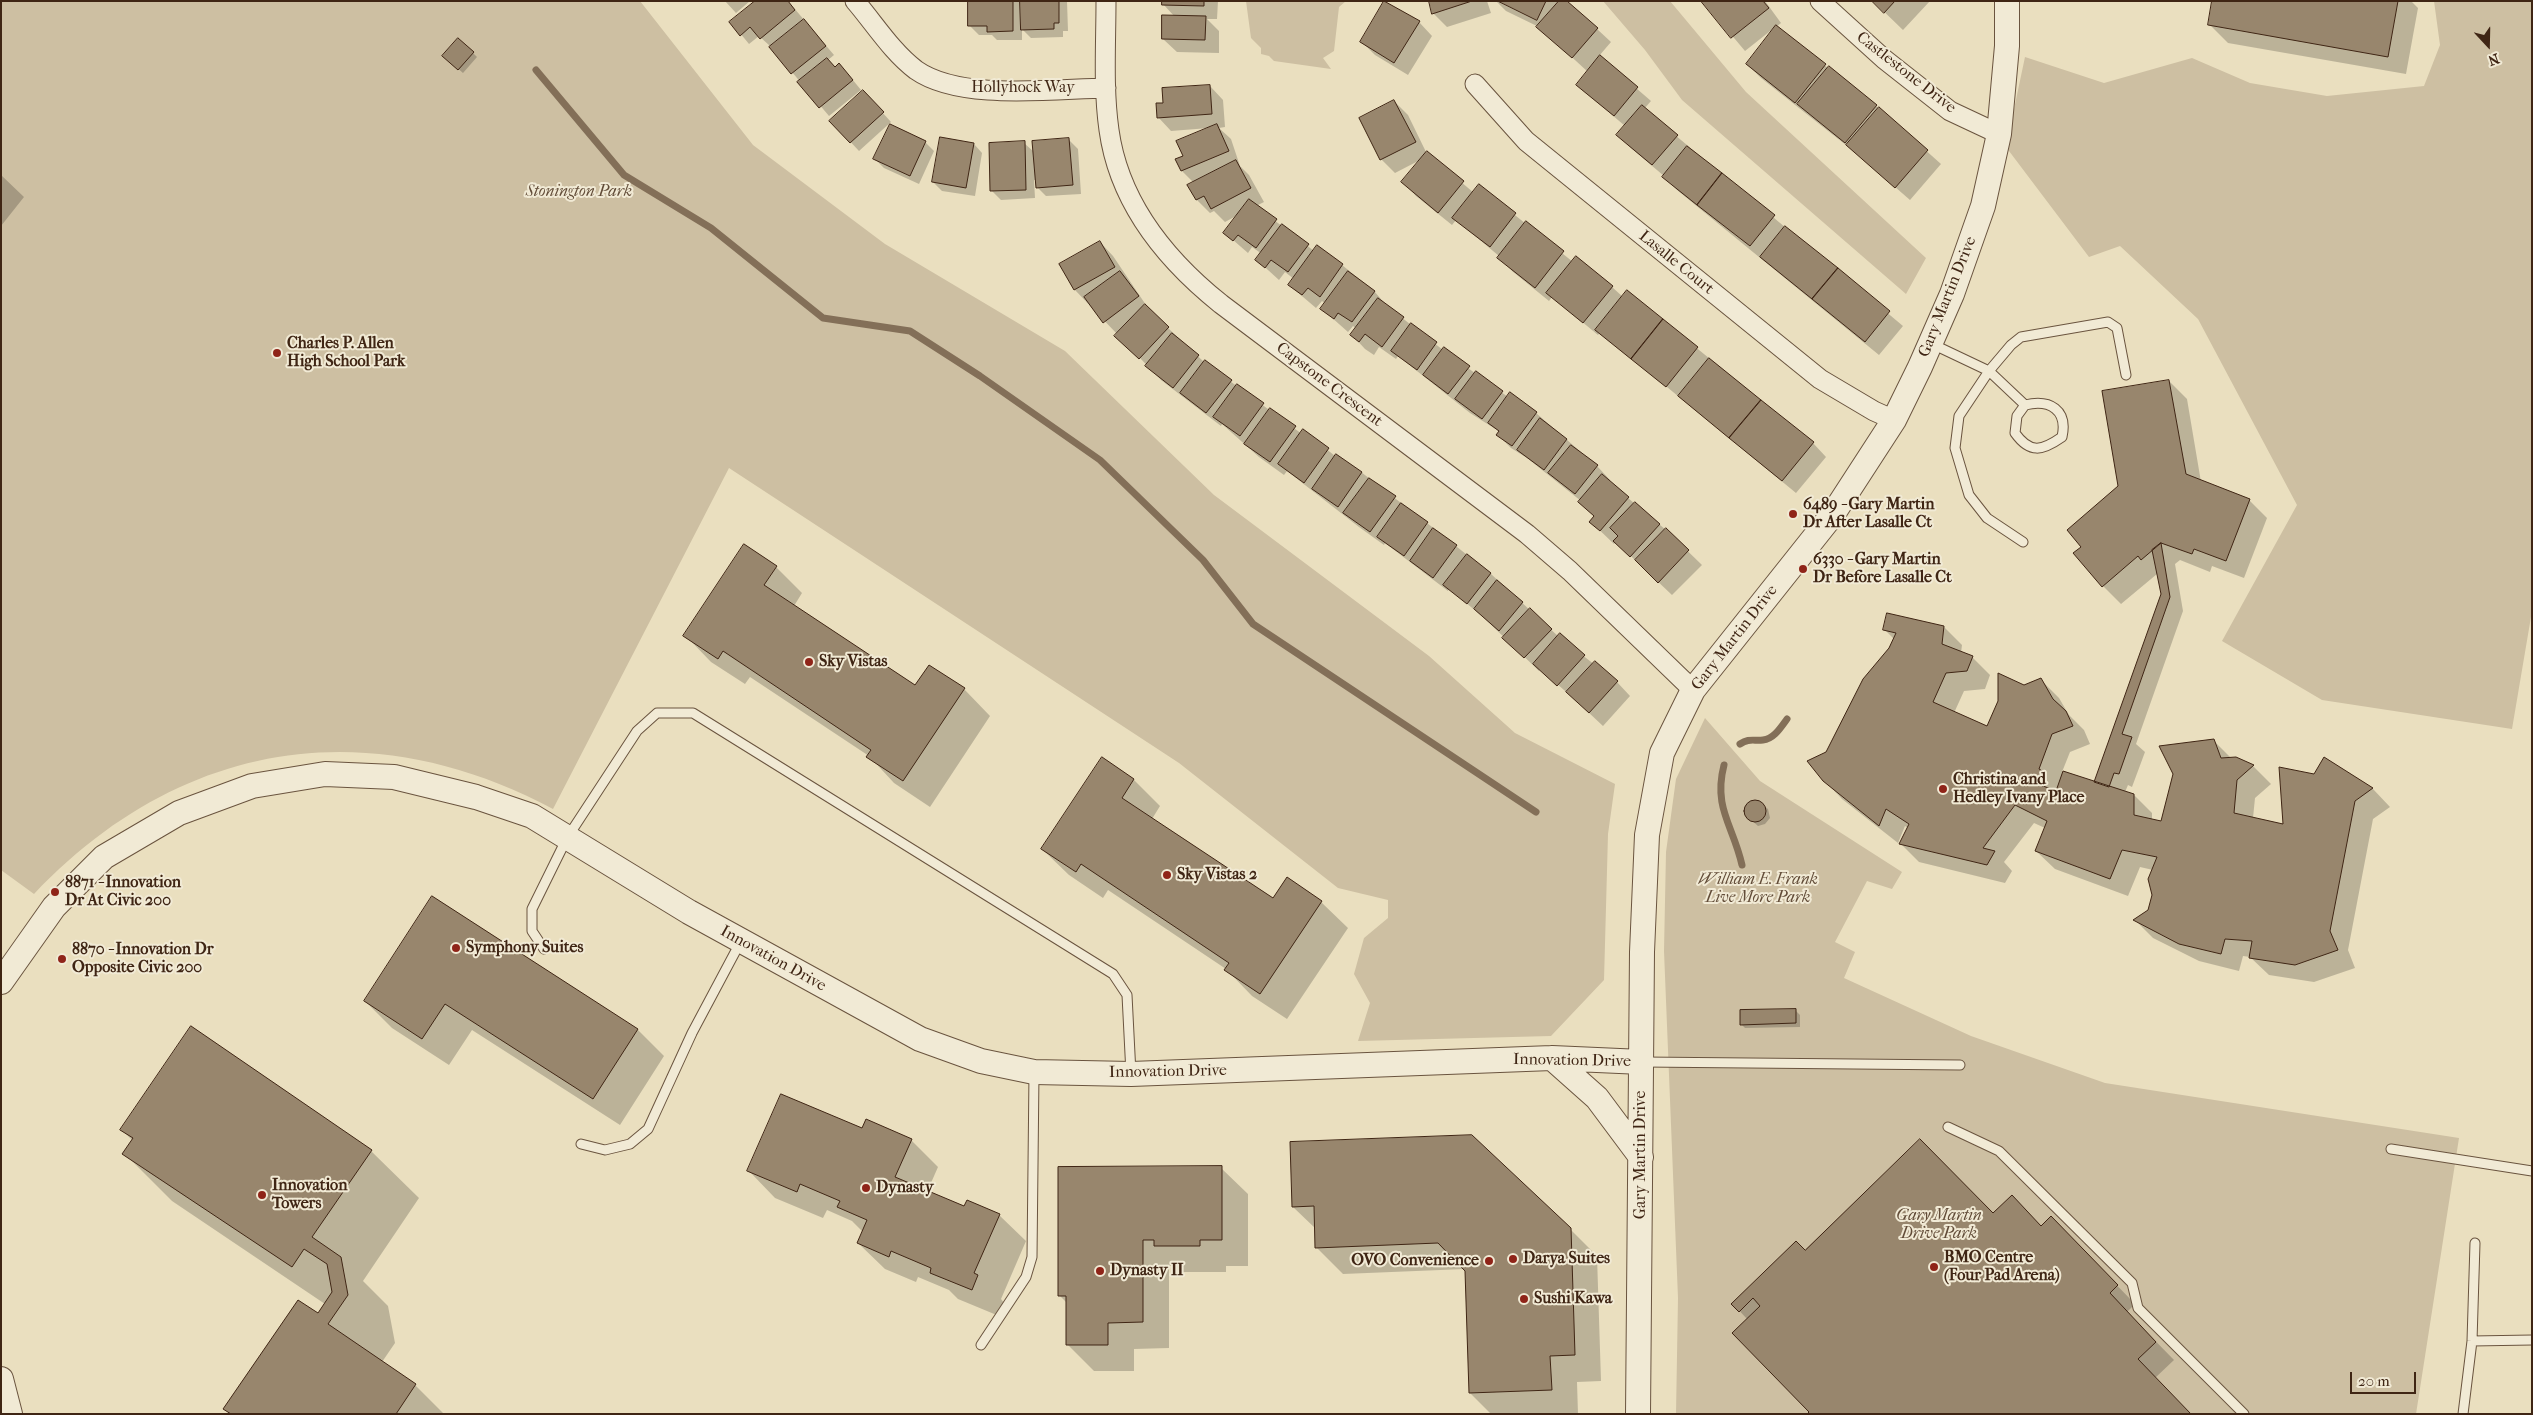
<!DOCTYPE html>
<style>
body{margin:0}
#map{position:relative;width:2533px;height:1415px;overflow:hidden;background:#eadfbf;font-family:"IM FELL French Canon",serif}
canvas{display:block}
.frame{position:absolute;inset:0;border:2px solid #3f2514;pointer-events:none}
.north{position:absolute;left:2463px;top:20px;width:50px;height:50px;-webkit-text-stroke:4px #f1ead5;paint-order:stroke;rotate:159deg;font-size:14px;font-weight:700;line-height:20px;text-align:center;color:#3f2514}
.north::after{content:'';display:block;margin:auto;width:18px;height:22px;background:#3f2514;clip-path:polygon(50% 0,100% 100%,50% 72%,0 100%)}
.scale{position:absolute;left:2350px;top:1372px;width:66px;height:22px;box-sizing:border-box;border:2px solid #3f2514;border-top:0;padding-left:6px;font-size:15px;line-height:18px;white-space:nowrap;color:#3f2514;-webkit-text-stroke:4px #f1ead5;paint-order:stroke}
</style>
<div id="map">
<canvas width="2533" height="1415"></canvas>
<div class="frame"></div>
<div class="north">N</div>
<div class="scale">20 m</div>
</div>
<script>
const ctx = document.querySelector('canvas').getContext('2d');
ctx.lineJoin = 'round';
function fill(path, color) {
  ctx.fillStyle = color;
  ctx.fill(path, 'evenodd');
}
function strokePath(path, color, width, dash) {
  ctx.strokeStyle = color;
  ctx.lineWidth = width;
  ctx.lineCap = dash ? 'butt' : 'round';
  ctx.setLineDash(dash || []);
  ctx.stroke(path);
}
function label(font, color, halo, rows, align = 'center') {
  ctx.font = font + ' "IM FELL French Canon",serif';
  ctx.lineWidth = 4;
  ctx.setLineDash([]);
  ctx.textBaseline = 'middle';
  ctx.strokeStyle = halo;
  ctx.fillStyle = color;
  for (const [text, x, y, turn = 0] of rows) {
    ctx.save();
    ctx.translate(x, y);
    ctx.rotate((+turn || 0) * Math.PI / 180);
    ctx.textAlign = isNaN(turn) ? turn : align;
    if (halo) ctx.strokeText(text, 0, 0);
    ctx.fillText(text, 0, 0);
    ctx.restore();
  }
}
const green = new Path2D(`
 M1,1H640L753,145L885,244L1065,351L1214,495L1429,656L1515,733L1615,784L1608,834L1604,980L1551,1036L1358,1041L1370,1003L1354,974L1364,938L1388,918V900L1338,888L1179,763L729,468L553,809C367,710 179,741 34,894L1,870Z
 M1246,1H1346L1339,7L1334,51L1323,58L1331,69L1274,61L1269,56L1261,54V48L1251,38Z
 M1603,1H1670L1746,92L1926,258L1906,294L1682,100L1645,50Z
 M2434,1H2532V611L2512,729L2322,700L2222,641L2297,505L2198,319L2120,246L2089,257L2006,147L2025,57L2104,83L2192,58L2250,83L2327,96L2424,86L2440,45Z
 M1705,718L1760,781L1902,872L1892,889L1867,881L1835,942L1855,952L1844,978L1971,1036L2105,1083L2459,1138L2416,1414H1676L1678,1298L1664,951L1666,852L1676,779Z`);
const shadow = new Path2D(`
 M725,1H750L736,13Z
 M788,1L834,55L828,60L836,68L848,74L861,90L829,116L770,46L759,36L749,44L731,22Z
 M969,1H1067L1068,31H1063V37L1031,38L1022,29V40H997L992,35H979L970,26Z
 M1163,1H1218L1217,19H1207L1219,31V53L1177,52L1163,39L1175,17L1163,4Z
 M1430,1H1487L1491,13L1447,27L1433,13Z
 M1496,1H1565L1597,29L1611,42L1599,56L1651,101L1644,109L1903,326L1879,355L1677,190L1664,176L1631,148L1618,135L1625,126L1577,85L1588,72L1539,27L1506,11Z
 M1703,1H1765L1781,23L1776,27L1876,106L1941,164L1910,200L1856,153L1761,78L1747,64L1774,28L1745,51Z
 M1873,1H1930L1903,30Z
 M2214,1H2411L2418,8L2406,74L2228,43L2209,24Z
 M1419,22L1432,36L1408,75L1375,55L1361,41Z
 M473,53L477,57L463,73L448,60Z
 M1210,86L1223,100L1225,127L1219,128L1231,139L1240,166L1249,175L1264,202L1256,206L1314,251L1342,265L1374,291L1387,306L1443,350L1508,397L1536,413L1597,466L1610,480L1609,482L1666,530L1702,565L1672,595L1616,542L1614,544L1590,521L1595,517L1580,502L1581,501L1527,458L1511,448L1498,435L1499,433L1497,430L1470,413L1398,356L1396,359L1379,347L1374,355L1365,349L1352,335L1357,329L1353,326L1348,332L1322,309L1326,304L1322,301L1316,308L1289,285L1294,279L1285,272L1279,280L1257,260L1262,254L1252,247L1248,253L1225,233L1238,215L1225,222L1214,211L1210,213L1197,200L1194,183L1182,171L1177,160L1184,157L1209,128L1171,131L1158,117L1164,104Z
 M872,101L891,122L859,151L831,121Z
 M1394,101L1408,115L1426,152L1474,193L1479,186L1573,262L1612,287L1623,297L1628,292L1813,443L1826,457L1796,493L1600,332L1598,335L1552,297L1549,301L1512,271L1499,256L1456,220L1452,225L1416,196L1403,182L1422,159L1395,173L1381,159Z
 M1069,140L1078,149L1081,194L1046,196L1037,187L1036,180H1034L1035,198L1001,200L992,191L1024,143L1034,152Z
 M925,142L934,151L919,184L884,168L875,159Z
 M974,144L982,153L975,196L942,191L933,182Z
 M1,175L24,197L1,226Z
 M1100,242L1113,256L1150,311L1204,362L1302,434L1304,431L1335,456L1361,472L1427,523L1491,574L1559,637L1617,682L1630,696L1603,726L1572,697L1540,669L1539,671L1482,616L1449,589L1448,591L1385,543L1384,545L1359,527L1287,471L1284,475L1259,457L1222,424L1221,426L1161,380L1075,290L1061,265Z
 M2169,381L2187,399L2201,482L2249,500L2267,518L2244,578L2212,566L2210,572L2180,560L2175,564L2183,611L2136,744L2145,752L2132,787L2128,785L2125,792L2134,795L2152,813V820L2162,822L2213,740L2231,758L2253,766L2271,784L2255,798L2253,818L2285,825L2325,759L2373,789L2390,807L2373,819L2348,950L2355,968L2314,982L2269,975L2250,957L2243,956L2239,971L2199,961L2153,938L2135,920L2149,911L2153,895V870L2140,867L2128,896L2055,869L2036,851L2045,828L2034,823L2004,862L2012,871L2005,883L1919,862L1901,844L1908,828L1905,826L1898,843L1842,799L1824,780L1827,753L1894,639L1885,630L1944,627L1962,645L1961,653L1972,657L1990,675L1985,689L1964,691L1954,713L1988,728L2024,686L2041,680L2059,698L2069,715L2084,730L2090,744L2070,752L2062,772L2095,783L2163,594L2157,574L2121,604L2103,586L2082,547L2120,486Z
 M776,567L802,593L794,606L916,687L964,689L990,716L930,807L894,783L869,756L750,677L745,684L711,662L685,635Z
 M1102,759L1134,780L1160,806L1152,819L1273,900L1321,902L1348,928L1287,1019L1252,996L1226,969L1108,890L1103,898L1069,875L1042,849Z
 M1757,801L1768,809L1770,818L1765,824L1758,826L1747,816L1745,808L1749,802Z
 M433,897L638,1030L664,1056L620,1125L472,1030L449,1065L392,1028L365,1001Z
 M1796,1011L1800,1015V1027L1745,1028L1741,1024Z
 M122,1130L371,1151L419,1198L363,1281L388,1306L395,1343L382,1362L415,1385L444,1414H230L225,1409L318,1315L325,1304L172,1201L124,1153L132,1140Z
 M863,1130L911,1140L938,1167L927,1192L965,1208L999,1215L1026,1241L1001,1299L1004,1303L999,1316L958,1299L949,1290L918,1277L916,1282L885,1269L858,1243L863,1232L852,1221L827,1210L823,1218L775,1198L749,1171Z
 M1291,1143L1570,1229L1597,1256L1601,1381L1577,1382L1578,1414H1491L1470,1393L1465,1269L1343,1274L1316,1247V1229L1293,1207Z
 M1221,1168L1248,1194V1266H1226V1272H1182L1176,1266H1169V1348L1134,1349V1371H1094L1067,1344V1303L1059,1295Z
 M1993,1215L2069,1236L2135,1304L2127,1312L2174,1360L2155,1378L1810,1412L1748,1320L1733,1304L1805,1251Z`);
const stream = new Path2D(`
 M536,70L624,175L711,228L823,318L910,331L980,376L1100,460L1203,560L1253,624L1536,812
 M1740,744C1749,738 1753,741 1763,740C1774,739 1781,727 1787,719
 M1724,765C1713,808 1733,825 1742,865`);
const building = new Path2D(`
 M755,1H788L795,10L760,39L750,27L740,36L729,22Z
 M968,1H1013V31L987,32V26H968Z
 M1020,1H1059V23H1054V29L1021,30Z
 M1162,1H1204V6L1162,5Z
 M1384,1L1420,21L1394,63L1360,42Z
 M1429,1H1472L1432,14Z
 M1498,1H1546L1537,20Z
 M1559,1H1567L1598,28L1572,58L1536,27Z
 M1701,1H1763L1769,8L1731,38Z
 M1872,1H1895L1884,13Z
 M2212,1H2398L2388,57L2208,25Z
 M1162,15L1206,16L1205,40L1162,39Z
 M804,19L826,46L791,74L769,47Z
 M1776,25L1826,64L1795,103L1746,64Z
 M458,38L474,52L458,70L442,56Z
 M1600,55L1638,87L1614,116L1576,85Z
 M827,58L835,67L839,63L853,80L819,108L797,82Z
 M1829,66L1877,105L1845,143L1797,104Z
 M1210,85L1212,114L1157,118L1156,103H1163L1162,88Z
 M863,90L884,112L850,143L829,121Z
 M1394,100L1416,142L1380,160L1359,118Z
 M1642,105L1678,135L1652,165L1616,135Z
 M1879,107L1928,150L1895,188L1846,145Z
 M890,124L926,141L910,176L873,159Z
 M1217,124L1229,151L1181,171L1175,159L1183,156L1176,141Z
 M940,137L974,143L966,188L932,182Z
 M1069,138L1073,185L1036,188L1032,141Z
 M1025,141L1026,190L990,191L989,143Z
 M1687,146L1722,173L1697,205L1662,177Z
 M1427,151L1464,181L1438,213L1401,182Z
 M1236,160L1251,188L1211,209L1204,196L1196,200L1187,185Z
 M1722,173L1775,215L1750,246L1697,205Z
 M1479,184L1516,213L1490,247L1452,218Z
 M1249,199L1277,219L1256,248L1238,235L1233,241L1223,233Z
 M1526,221L1564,251L1535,288L1497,258Z
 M1282,224L1309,244L1288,272L1271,260L1265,268L1255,260Z
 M1785,226L1838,268L1812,299L1760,257Z
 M1100,241L1115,267L1074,290L1059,264Z
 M1317,245L1343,264L1320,297L1308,288L1302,295L1288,285Z
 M1576,256L1613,286L1583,323L1546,293Z
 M1838,268L1890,311L1865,342L1812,299Z
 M1120,271L1139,296L1103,323L1084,297Z
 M1348,271L1375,291L1352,322L1338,313L1334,319L1320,309Z
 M1627,290L1663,319L1631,359L1595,330Z
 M1378,298L1404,317L1382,347L1365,334L1359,342L1350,335Z
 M1145,304L1169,327L1139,359L1114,336Z
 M1663,319L1698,347L1666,387L1631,359Z
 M1411,323L1437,342L1417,370L1391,351Z
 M1172,333L1199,355L1173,388L1145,366Z
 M1444,347L1470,366L1448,394L1423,375Z
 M1709,358L1761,400L1729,438L1678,396Z
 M1205,360L1232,380L1206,413L1180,393Z
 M1476,371L1503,391L1482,419L1455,399Z
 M2169,380L2186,474L2250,499L2226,561L2194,549L2192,554L2161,543L2141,560L2138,556L2102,587L2073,553L2081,547L2067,530L2118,486L2102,391Z
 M1237,384L1264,403L1240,436L1213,417Z
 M1510,392L1537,412L1512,446L1496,435L1499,431L1488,423Z
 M1761,400L1814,442L1782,481L1729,438Z
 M1270,408L1296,426L1270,462L1244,444Z
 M1540,418L1567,439L1544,470L1517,450Z
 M1303,429L1329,448L1304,483L1278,464Z
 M1571,445L1598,465L1575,494L1548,473Z
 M1336,454L1362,472L1338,507L1312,489Z
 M1602,474L1629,497L1600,531L1589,522L1594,516L1578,502Z
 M1369,478L1396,496L1370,532L1343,513Z
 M1635,502L1660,524L1630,557L1613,541L1618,536L1610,528Z
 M1401,503L1428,522L1404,556L1377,537Z
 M1433,528L1457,545L1433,578L1410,561Z
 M1666,528L1689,550L1658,583L1635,560Z
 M2161,543L2170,597L2122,734L2132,737L2119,774L2114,773L2109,787L2094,782L2161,594L2152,550Z
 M744,544L777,566L764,585L915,685L929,665L965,688L903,781L866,757L871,750L723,651L718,659L683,636Z
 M1467,554L1491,573L1467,604L1443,585Z
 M1497,580L1523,602L1499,631L1474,609Z
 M1530,608L1552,629L1524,658L1502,638Z
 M1887,613L1944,626L1942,644L1973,656L1967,671L1946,673L1933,702L1987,726L1998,701V673L2024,685L2041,678L2053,699L2066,711L2073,726L2052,734L2039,769L2044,772L2038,784L2056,791L2063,771L2134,794V815L2161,821L2173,774L2159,746L2214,739L2221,758L2236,757L2254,765L2237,780L2234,813L2283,824L2279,767L2314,774L2324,757L2373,788L2355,801L2330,931L2338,950L2295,965L2249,958L2252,941L2225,939L2221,954L2179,944L2133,920L2148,910L2152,895L2148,879L2157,857L2122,850L2110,879L2035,851L2047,821L2015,805L1983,848L1995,851L1987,865L1899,844L1909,824L1886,809L1879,826L1823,781L1807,761L1826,752L1863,679L1889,648L1896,633L1883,630Z
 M1560,633L1585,655L1557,686L1533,664Z
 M1595,661L1618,681L1589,713L1566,692Z
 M1102,757L1134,779L1122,798L1273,898L1287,877L1322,901L1260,994L1224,970L1229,963L1081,864L1076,872L1041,849Z
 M1744 811a11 11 0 1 1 22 0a11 11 0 1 1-22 0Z
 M432,896L638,1029L593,1099L445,1004L422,1039L364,1001Z
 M1796,1009V1023L1740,1025V1010Z
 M191,1026L372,1150L312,1237L341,1257L348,1295L328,1324L416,1384L396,1414H231L223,1409L298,1300L318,1313L332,1292L327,1264L304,1249L292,1267L122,1154L133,1138L120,1130Z
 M781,1094L862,1128L866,1119L912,1139L895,1177L964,1206L967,1200L1000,1214L974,1273L978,1275L972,1290L930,1273L931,1268L891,1251L889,1257L857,1243L867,1220L837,1207L840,1201L800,1184L797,1192L747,1171Z
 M1472,1135L1571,1228L1575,1355L1550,1356L1552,1390L1469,1393L1465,1271L1438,1243L1315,1248L1314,1206L1292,1207L1290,1142Z
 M1920,1139L1993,1213L2012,1195L2041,1226L2051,1216L2118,1285L2110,1293L2156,1342L2138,1359L2191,1414H1807L1809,1412L1732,1333L1760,1306L1753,1298L1739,1312L1731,1304L1796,1241L1805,1250Z
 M1222,1166V1240H1200V1246H1154V1240H1143V1322L1108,1323V1345H1066V1296H1058V1167Z`);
const service = new Path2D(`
 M1930,343L1989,371L1959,416L1955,448L1969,495L1987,518L2023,542
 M2025,405C2050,399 2068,410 2062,437C2042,451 2030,454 2015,433L2017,416L2025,405L1989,371L2011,345L2021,337L2108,322L2117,328L2126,375
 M544,949L532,931V909L567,838L637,731L657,713H693L1113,974L1127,995L1131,1074
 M1643,1062L1960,1065
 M1948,1127L1999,1151L2132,1283L2138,1308L2244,1414
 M581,1144L605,1150L630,1144L648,1129L692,1033L741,941
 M2391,1149L2532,1171
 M2472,1341L2532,1340
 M981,1345L1026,1277L1032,1257L1034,1073
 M2463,1414L2472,1341L2475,1243`);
const minor = new Path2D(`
 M855,1C874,23 892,52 916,70C960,101 1052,89 1106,88
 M1106,1C1106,44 1103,88 1109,130C1119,203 1166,260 1221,304L1527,534L1570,571L1693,690
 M1820,1L1884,59L1950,111L1999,134
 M1475,84L1526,141L1820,379L1874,411L1894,420`);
const tertiary = new Path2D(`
 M1,982L54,907L104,857L179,813L252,786L325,774L394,777L476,797L532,816L689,912L920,1039L981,1061L1034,1072L1131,1074L1552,1058L1642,1062
 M1552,1058L1597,1098L1641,1157
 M1,1379L10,1414
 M1638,1414L1642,952L1647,835L1662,753L1693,690L1833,514L1894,420L1920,367L1952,294L1983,206L1999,134L2007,46V1`);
const markers = [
 [277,353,5,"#8f2418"],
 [1793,514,5,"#8f2418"],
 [1803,569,5,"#8f2418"],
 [809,662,5,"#8f2418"],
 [1943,789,5,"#8f2418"],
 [1167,875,5,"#8f2418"],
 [55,892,5,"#8f2418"],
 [456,948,5,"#8f2418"],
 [62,959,5,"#8f2418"],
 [866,1188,5,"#8f2418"],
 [262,1195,5,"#8f2418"],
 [1513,1259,5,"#8f2418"],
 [1489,1261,5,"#8f2418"],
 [1934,1267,5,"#8f2418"],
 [1100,1271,5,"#8f2418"],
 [1524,1299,5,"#8f2418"]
];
const streetNames = [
 ["Castlestone Drive",1906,73,38],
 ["Hollyhock Way",1023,88],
 ["Lasalle Court",1676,263,39],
 ["Gary Martin Drive",1948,297,-68],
 ["Capstone Crescent",1329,385,37],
 ["Gary Martin Drive",1735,638,-52],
 ["Innovation Drive",773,959,29],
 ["Innovation Drive",1572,1061,1],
 ["Innovation Drive",1168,1072,-1],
 ["Gary Martin Drive",1641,1155,-90]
];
const parkNames = [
 ["Stonington Park",579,192],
 ["William E. Frank",1758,880],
 ["Live More Park",1758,898],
 ["Gary Martin",1939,1216],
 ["Drive Park",1939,1234]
];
const poiNames = [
 ["Charles P. Allen",287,344],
 ["High School Park",287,362],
 ["6489 - Gary Martin",1803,505],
 ["Dr After Lasalle Ct",1803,523],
 ["6330 - Gary Martin",1813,560],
 ["Dr Before Lasalle Ct",1813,578],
 ["Sky Vistas",819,662],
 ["Christina and",1953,780],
 ["Hedley Ivany Place",1953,798],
 ["Sky Vistas 2",1177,875],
 ["8871 - Innovation",65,883],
 ["Dr At Civic 200",65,901],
 ["Symphony Suites",466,948],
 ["8870 - Innovation Dr",72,950],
 ["Opposite Civic 200",72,968],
 ["Innovation",272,1186],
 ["Towers",272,1204],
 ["Dynasty",876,1188],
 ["BMO Centre",1944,1258],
 ["(Four Pad Arena)",1944,1276],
 ["Darya Suites",1523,1259],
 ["OVO Convenience",1479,1261,"right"],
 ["Dynasty II",1110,1271],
 ["Sushi Kawa",1534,1299]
];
fill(green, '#cdbfa2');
fill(shadow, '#0003');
strokePath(stream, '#836f58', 7);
fill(building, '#98866d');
strokePath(building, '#3f2514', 1);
strokePath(service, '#6a543f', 11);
strokePath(minor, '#6a543f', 21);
strokePath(tertiary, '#6a543f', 26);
strokePath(service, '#f1ead5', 9);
strokePath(minor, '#f1ead5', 19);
strokePath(tertiary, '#f1ead5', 24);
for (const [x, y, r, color] of markers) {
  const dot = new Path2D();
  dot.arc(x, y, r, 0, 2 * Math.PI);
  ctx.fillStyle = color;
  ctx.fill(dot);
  strokePath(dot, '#f1ead5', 2);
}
label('16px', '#3f2514', '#f1ead5', streetNames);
label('italic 16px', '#624c38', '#f1ead5', parkNames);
label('bold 16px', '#3f2514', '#f1ead5', poiNames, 'left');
</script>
